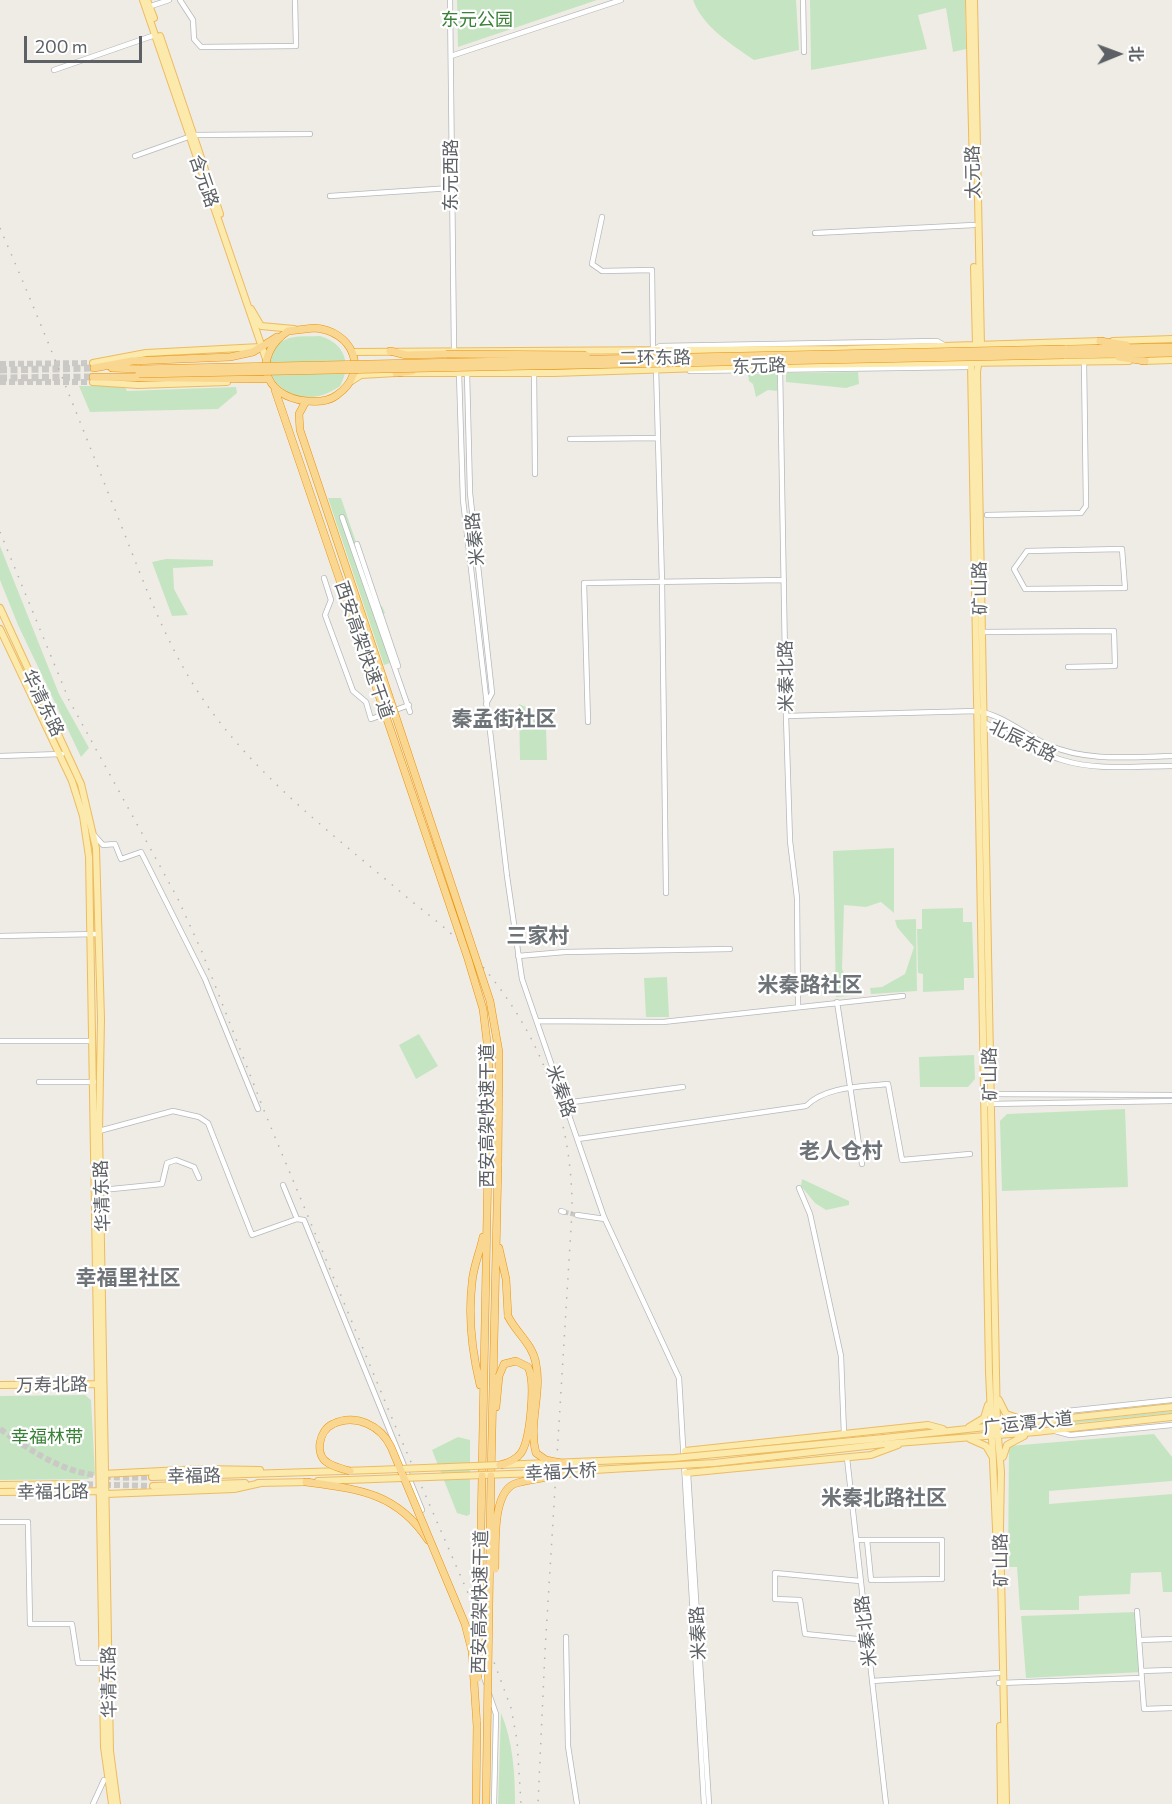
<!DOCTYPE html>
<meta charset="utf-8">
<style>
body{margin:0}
#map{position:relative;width:1172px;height:1804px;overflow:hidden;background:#efece5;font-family:Commissioner,"Noto Sans SC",sans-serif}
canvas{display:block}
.north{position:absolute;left:1088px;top:24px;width:60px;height:60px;-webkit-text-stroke:4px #fff;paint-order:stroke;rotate:89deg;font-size:16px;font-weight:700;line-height:24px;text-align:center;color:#5d6165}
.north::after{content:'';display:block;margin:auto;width:21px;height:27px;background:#5d6165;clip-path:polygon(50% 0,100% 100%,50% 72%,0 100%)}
.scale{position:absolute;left:24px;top:36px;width:118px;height:27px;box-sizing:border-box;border:3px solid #5d6165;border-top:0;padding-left:8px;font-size:18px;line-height:21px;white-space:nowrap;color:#5d6165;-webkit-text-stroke:4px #fff;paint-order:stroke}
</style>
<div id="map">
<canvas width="1172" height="1804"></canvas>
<div class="north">北</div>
<div class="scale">200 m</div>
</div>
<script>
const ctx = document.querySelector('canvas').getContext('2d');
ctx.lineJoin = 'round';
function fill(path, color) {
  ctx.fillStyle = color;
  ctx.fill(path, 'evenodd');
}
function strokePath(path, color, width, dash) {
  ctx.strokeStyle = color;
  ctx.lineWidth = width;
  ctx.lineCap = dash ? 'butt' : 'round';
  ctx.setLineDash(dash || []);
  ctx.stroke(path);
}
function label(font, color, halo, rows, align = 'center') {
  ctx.font = font + ' Commissioner,"Noto Sans SC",sans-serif';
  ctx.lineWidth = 4.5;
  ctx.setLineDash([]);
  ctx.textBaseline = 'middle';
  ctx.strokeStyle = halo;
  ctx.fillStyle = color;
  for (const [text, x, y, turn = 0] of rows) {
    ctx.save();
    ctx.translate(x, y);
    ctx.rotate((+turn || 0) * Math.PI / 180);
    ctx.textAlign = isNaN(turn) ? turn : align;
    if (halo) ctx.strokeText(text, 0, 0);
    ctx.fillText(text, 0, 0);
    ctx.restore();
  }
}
const green = new Path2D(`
 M457,0H597L458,47Z
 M693,0H796L799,50L754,60C731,44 703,27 693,0Z
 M965,0L966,49L953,52L946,8L918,15L927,49L811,70L810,0Z
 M320,336C345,343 352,365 340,386C289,423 241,357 287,339C297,335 310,337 320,336Z
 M858,372L859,384L846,388L786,382V373Z
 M777,373V391L768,390L756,397L753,384L749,381L748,374Z
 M79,386H124L127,391L236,387L237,393L218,409L90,412Z
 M328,498H341L378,607L382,606L385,613L377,620L393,662L384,665Z
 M0,546L59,694L89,748L81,757L18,625L0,580Z
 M166,559L213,560V566L173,568L174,589L188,615L172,616L152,562Z
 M519,704L526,707L530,716L546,727L547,760H520Z
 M894,848V913L881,902L866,907L844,905L842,969L846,977L857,978L859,995L836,997L833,851Z
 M963,908V922H972L974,978H964V990L923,992V974L918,973L917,929H922V909Z
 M916,919L917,991L871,994L870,988L882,987L905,974L914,947L897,927L895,920Z
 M667,977L669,1017H646L644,978Z
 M419,1034L438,1066L416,1079L399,1045Z
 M974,1055L975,1079L968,1087H920L919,1057Z
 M1125,1109L1128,1187L1002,1191L1000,1121L1007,1114Z
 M802,1179L849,1201V1205L826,1210L815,1203L801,1186Z
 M85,1395L91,1400L95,1475L88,1479L0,1480V1396Z
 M1172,1411V1413L1010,1430V1428Z
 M1154,1434L1172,1457V1481L1049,1491V1504L1172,1494V1592H1163L1161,1572L1131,1573L1130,1594L1079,1596V1610H1020L1017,1567H1008L1009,1446Z
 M458,1437L470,1440V1514L467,1516L457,1513L432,1450Z
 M1137,1612L1142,1672L1026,1678L1021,1616Z
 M501,1713C513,1741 515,1774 515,1804H498Z`);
const minorTunnel = new Path2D(`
 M564,1212L577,1215`);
const majorTunnel = new Path2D(`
 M0,364L93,363
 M0,382H93
 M0,1429C56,1469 83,1481 152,1477
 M78,1484L153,1486`);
const highwayTunnel = new Path2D(`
 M0,370L94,368
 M0,378L93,377`);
const minor = new Path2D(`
 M180,0L193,20L194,39L201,47L296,46L295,0
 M450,0L454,350
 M803,0L804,52
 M148,7L169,0
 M451,56L621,0
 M54,70L155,35
 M135,156L194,135L310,134
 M330,196L451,188
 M602,217L592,264L602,271L652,270L653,350L660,346L937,341L944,345
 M815,233L974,225
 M656,368L662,582L666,893
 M780,368L786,716L790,841L797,898L798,1006
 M690,371L967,367L971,364
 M459,373L463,500L507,876L522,979L604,1217L679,1378L704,1804
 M467,373L470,493L492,693L486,704
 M534,373L535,474
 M570,439L658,438
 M987,515L1081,513L1086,506L1084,362
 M342,517L410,712
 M357,544L398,666
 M1122,549L1125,588L1025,589L1014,569L1027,551Z
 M324,578L331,600L325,615L353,691L366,702L371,719L409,705
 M981,632L1114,631L1115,666L1068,667
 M786,716L977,711C1003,715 1025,735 1048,745C1088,762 1130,757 1172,756
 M588,722L584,583L784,580
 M983,722C1009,734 1034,751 1062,760C1097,771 1136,766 1172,766
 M0,756L62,754
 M94,835L103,845L115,844L121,859L141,852L205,979L258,1109
 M0,936L98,934
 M518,956L565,952L730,949
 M837,1002L862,1164
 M537,1021L663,1022L903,996
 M0,1041H93
 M39,1082H94
 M989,1094L1172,1095
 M565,1103L683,1087
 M988,1104L1172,1101
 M99,1131L173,1111L199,1117L208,1123L252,1235L297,1219L304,1220L422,1510
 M578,1139L806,1106C826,1086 861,1087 888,1084L902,1160L970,1154
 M283,1185L297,1219
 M799,1188L810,1214L841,1356L844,1434
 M102,1190L162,1184L167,1163L176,1160L194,1167L199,1178
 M561,1211L564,1212
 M577,1215L605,1219
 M1048,1419L1067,1411L1172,1400
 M1055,1431L1070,1435L1172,1425
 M847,1458L886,1804
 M688,1474L709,1804
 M0,1522H28L30,1624H72L78,1663H103
 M856,1540H942V1579L871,1580L867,1540
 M860,1581L775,1573V1599L800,1600L805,1634L867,1640
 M1137,1611L1144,1709L1172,1708
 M566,1637L568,1746L577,1804
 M1139,1640L1172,1639
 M480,1665L486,1683
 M1141,1671L1172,1670
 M872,1681L999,1673
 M999,1683L1142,1678
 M489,1694L496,1714L494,1804
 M93,1804L104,1780`);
const major = new Path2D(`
 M143,0L267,362
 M147,0L154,18
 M969,0L973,173
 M974,0L981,345L977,372L997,1425L1001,1472L1000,1528L1006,1804
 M160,36L220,214
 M974,267L976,345
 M251,309L261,326L294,329
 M1113,341L1172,339
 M352,352L848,349L1102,341
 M1143,361L1172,360
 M93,363L146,353L260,347
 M971,364L989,1372L997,1551
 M93,382L138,385L227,382
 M350,382L361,375L396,373H554L790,365L1129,361
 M0,608L81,784L96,848L101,1019L99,1131L110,1751L117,1804
 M0,629L72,781L83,816L89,857L104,1747L112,1804
 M0,1385L101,1384
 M999,1400L1006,1414L1024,1420
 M969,1427L984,1418L988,1405
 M884,1438L1172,1407
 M970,1439L986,1446L992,1456
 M884,1444L1036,1432L1172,1417
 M685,1451L928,1425L943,1429
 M1003,1457L1007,1445L1024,1436
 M686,1473L871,1455L898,1445
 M102,1474L202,1469L260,1470
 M152,1477L374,1470
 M318,1481L375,1479
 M258,1483L308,1482
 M0,1485L78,1484
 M153,1486L245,1483
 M0,1492L99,1491L106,1494L234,1489L261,1483
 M1000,1726L1001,1804`);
const highway = new Path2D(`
 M314,328C352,330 371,371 337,395C328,402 317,402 306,401C262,396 252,356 288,331Z
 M1100,341L1126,345
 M1065,349L1172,347
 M390,351L406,355L446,354
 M1064,355L1172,353
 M1119,357L1145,361
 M94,368L132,361L230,357L253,352L277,337
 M112,368L139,369
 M396,373L412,371
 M93,377L267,379
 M275,390L371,672
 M306,401L299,414L300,430L380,669
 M499,1248L506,1279L508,1316
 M480,1385C472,1352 468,1318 472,1283C473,1267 480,1252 483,1237
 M496,1407L499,1376
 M482,1476L488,1164
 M491,1476L498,1164
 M306,1482C359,1489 397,1493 428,1540`);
const rail = new Path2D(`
 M0,228C39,318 75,409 111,500C134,556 154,615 183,667C235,761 323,826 403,894C423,911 447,928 465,947C535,1020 573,1111 572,1212L545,1651L538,1804
 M0,532L69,700L178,899L202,952L265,1113L394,1423L471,1600L511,1708L517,1740L521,1804`);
const majorBridge = new Path2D(`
 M374,1470L674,1458L884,1438
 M577,1471L714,1463L884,1444
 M375,1479L564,1472`);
const highwayBridge = new Path2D(`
 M446,354L586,355
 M139,369L1065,349
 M139,374L1064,355
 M380,669L490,1001L499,1052L498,1164
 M371,672L468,959L483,1009L489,1058L488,1164
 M508,1316C516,1333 533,1344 536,1364C542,1393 528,1424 536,1453L546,1460L566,1464
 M499,1376L504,1364L516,1361L528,1367C536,1382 530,1440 521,1453C516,1460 508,1463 500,1465
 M350,1471C343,1469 334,1467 328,1463C314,1455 319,1430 333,1424C356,1413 381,1426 391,1447L465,1624L472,1651L477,1727
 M495,1569C496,1547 491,1490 517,1483C538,1477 560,1477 581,1471
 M478,1678L482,1476
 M476,1804L477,1722
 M486,1804L491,1476`);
const parkNames = [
 ["东元公园",477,20],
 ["幸福林带",47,1437]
];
const streetNames = [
 ["太元路",973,172,-91],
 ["东元西路",451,175,-90],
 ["含元路",204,181,71],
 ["二环东路",655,358,-1],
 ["东元路",759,366,-2],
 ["米秦路",475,539,-96],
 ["矿山路",980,588,-91],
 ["西安高架快速干道",364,650,71],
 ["米秦北路",786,676,-91],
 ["华清东路",43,703,64],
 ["北辰东路",1023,741,26],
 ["矿山路",990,1074,-91],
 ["米秦路",561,1091,71],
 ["西安高架快速干道",487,1116,-90],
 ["华清东路",102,1196,-92],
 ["万寿北路",52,1385,-1],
 ["广运潭大道",1028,1423,-6],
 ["幸福大桥",561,1472,-3],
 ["幸福路",194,1476,-1],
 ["幸福北路",53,1492,-1],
 ["矿山路",1001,1560,-91],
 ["西安高架快速干道",480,1602,-89],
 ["米秦北路",866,1631,-97],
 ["米秦路",698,1633,-93],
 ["华清东路",109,1682,-91]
];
const quarterNames = [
 ["秦孟街社区",504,719],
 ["三家村",538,936],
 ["米秦路社区",810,985],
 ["老人仓村",841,1151],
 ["幸福里社区",128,1278],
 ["米秦北路社区",884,1498]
];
fill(green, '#c5e5c2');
strokePath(minorTunnel, '#cac9c5', 4.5, [4.5, 2]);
strokePath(majorTunnel, '#cac9c5', 6, [6, 3]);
strokePath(highwayTunnel, '#cac9c5', 7, [7, 3.5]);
strokePath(minor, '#b5b8bb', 6);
strokePath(major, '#edbb60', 8);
strokePath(highway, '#ec9308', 8);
strokePath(minor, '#fff', 4.5);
strokePath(major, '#fce9ac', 6);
strokePath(highway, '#f9d791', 7);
strokePath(rail, '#b3b4b5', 1.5, [1.5, 8]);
strokePath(majorBridge, '#edbb60', 8, []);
strokePath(highwayBridge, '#ec9308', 8, []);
strokePath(majorBridge, '#fce9ac', 6);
strokePath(highwayBridge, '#f9d791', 7);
label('18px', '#398137', '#fff', parkNames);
label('18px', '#5d6165', '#fff', streetNames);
label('bold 21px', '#6e7377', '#fff', quarterNames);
</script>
